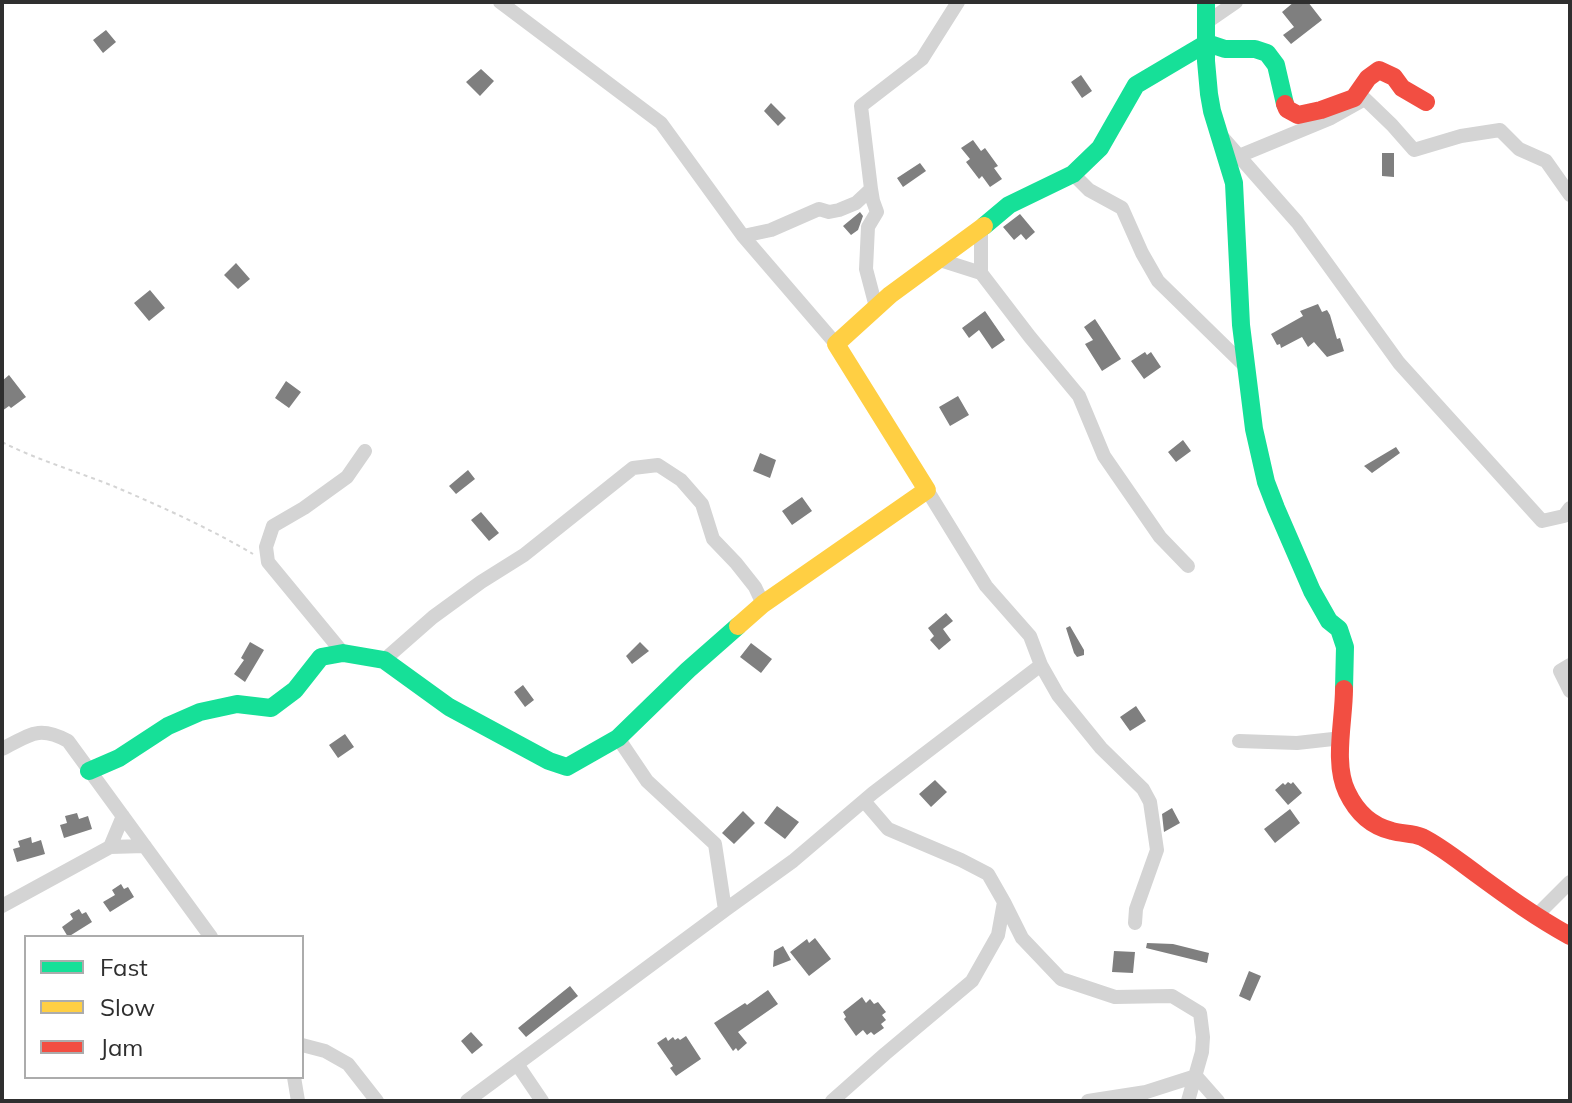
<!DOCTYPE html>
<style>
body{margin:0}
#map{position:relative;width:1572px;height:1103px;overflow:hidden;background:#fff;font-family:Mulish,sans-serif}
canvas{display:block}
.frame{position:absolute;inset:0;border:4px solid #2f2f2f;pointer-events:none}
.legend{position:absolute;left:24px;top:935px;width:280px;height:144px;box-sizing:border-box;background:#fff;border:2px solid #acacac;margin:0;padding:10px 14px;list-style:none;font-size:24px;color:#2f2f2f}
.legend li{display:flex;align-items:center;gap:16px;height:40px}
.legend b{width:40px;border:2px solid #acacac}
</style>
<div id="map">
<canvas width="1572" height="1103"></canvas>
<div class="frame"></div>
<ul class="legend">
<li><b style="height:10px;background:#16e098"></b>Fast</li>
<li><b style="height:10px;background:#ffcf43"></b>Slow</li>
<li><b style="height:10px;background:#f24e42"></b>Jam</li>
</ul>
</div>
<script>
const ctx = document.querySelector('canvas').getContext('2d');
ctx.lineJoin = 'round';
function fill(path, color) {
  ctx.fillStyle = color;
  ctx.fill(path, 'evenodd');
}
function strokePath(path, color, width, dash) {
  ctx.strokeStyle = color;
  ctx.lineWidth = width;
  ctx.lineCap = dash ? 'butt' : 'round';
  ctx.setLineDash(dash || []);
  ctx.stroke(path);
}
const building = new Path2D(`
 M1294,2H1308L1322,20L1291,44L1283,35L1294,27L1282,12Z
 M106,30L116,42L103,53L93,40Z
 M481,69L494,81L480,96L466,82Z
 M1081,75L1092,91L1082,98L1071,82Z
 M771,103L786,118L778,126L764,111Z
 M973,140L981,151L985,148L998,166L994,168L1002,179L990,187L982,176L979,179L966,162L970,159L961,148Z
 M1382,153H1394V177L1382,176Z
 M920,163L926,171L903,187L897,178Z
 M860,212L863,216L858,230L851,235L843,226Z
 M1020,214L1035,232L1026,240L1021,234L1014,240L1003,227Z
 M236,263L250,279L238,289L224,275Z
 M150,290L165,308L149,321L134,303Z
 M1318,304L1322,312L1327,310L1330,315L1337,339L1340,338L1344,351L1327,357L1314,342L1308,347L1302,337L1281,348L1280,344L1277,345L1271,334L1303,316L1300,311Z
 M985,311L1005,340L992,349L979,330L969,338L962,328Z
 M1095,319L1121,359L1102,371L1085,344L1093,340L1084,327Z
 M1145,352L1147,355L1151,352L1161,367L1144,379L1131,361Z
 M9,375L26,397L11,408L9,406L2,411V381Z
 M286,381L301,392L289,408L275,398Z
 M958,396L969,415L950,426L939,407Z
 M1183,440L1191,451L1176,462L1168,452Z
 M1396,447L1400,453L1372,473L1364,466Z
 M760,453L776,460L770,478L753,471Z
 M468,470L475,479L456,494L449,486Z
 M802,497L812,511L792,525L782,511Z
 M481,512L499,533L489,541L471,520Z
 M946,613L953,621L943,629L951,640L939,650L930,640L934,636L928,628Z
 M1070,626L1084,650V655L1077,657L1074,653L1066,628Z
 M250,642L264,650L245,682L234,674L244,660L241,658Z
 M640,642L649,651L632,664L626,656Z
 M751,643L772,659L761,673L740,657Z
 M523,685L534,700L525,707L514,692Z
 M1136,706L1146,721L1130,731L1120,717Z
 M345,734L354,747L338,758L329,745Z
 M935,780L947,792L931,807L919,794Z
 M1288,782L1291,784L1293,782L1302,793L1288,805L1275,790L1283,783L1285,785Z
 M777,806L799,822L785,839L764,823Z
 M1172,808L1180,823L1164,832L1162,814Z
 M1290,809L1300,823L1275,843L1264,829Z
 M743,811L755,823L734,844L722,833Z
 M77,813L79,819L88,816L92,829L64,838L60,825L67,823L65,816Z
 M31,837L32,843L41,840L45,854L17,862L13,849L20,847L18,841Z
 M121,884L124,889L128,887L134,897L110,912L103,902L115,895L112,890Z
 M79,909L82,914L86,912L92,922L68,937L62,927L73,919L70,914Z
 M815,938L831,959L809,976L790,952L807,939L809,943Z
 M1147,943L1173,944L1209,953L1207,963L1146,948Z
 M783,946L791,960L773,967L774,951Z
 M1114,951L1135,952L1133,973L1112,972Z
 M1249,971L1261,976L1250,1001L1239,996Z
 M570,986L578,996L526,1037L518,1028Z
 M768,990L778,1004L738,1032L747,1043L738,1051L736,1048L733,1051L714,1023L745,1003L747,1005Z
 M862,997L866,1003L870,999L874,1004L878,1002L886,1012L882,1015L886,1020L881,1024L884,1028L874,1035L871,1032L867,1035L863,1030L856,1036L844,1019L846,1017L843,1012Z
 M471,1032L483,1045L472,1054L461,1041Z
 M686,1036L701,1059L676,1076L670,1068L673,1066L657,1043L666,1037L668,1041L673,1037L675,1040L678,1038L680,1040Z`);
const path = new Path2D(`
 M2,442C37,460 76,471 113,486C158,505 211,529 253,554`);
const street = new Path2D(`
 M500,2L661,123L743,236L836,344
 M1207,22L1236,2
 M1223,138L1297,222L1399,363L1542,521L1564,516L1570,508
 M1239,156L1331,118L1365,99L1392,125L1414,150L1461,136L1500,130L1519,149L1546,161L1570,195
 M1073,174L1089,190L1122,208L1142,253L1158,281L1246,367
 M871,189L873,201L877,212L868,227L866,269L876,307
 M981,228V273
 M743,236L771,230L819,209L829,212L839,210L856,203L871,189L861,106L922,59L958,2
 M937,259L981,273L1030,337L1079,396L1104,456L1160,537L1188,566
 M343,653L268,562L266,547L273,526L304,508L347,477L365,451
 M384,660L433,617L481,582L524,555L633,468L658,465L681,480L702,504L713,539L736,563L755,587L763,604
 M1041,665L1058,695L1101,748L1143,789L1150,802L1157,850L1136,909L1135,923
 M1570,665L1560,671L1570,691
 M618,738L647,781L715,844L725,910L793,861L873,793L1041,665L1030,636L986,586L927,490
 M1239,741L1297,743L1342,738
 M2,749C30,735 38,725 68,741L211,937
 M110,847L123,816
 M1004,902L1022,938L1061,979L1115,997L1172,996L1200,1013L1203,1037L1202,1052L1188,1101
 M2,906L110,847L145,846
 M1535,917L1570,882
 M302,1045L325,1051L348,1064L377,1101
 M517,1064L725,910
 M294,1077L298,1101
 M467,1101L517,1064L542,1101
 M832,1101L885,1054L972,981L998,935L1004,902L988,874L961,860L888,829L864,801
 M1088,1101L1146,1092L1196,1076L1218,1101`);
const fast = new Path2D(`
 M1206,2V61L1209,94L1212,111L1234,183L1241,325L1254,429L1266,482L1276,508L1312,591L1329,621L1339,629L1345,647L1344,689
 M984,226L1009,205L1073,174L1100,148L1136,85L1207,43L1225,49H1255L1267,53L1276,65L1285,104
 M89,771L119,758L168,726L200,712L237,704L271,708L295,690L321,657L343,653L384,660L449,707L549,761L567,767L618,738L688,670L738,626`);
const slow = new Path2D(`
 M738,626L763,604L927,490L836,344L890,295L984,226`);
const jam = new Path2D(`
 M1285,104L1287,109L1298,115L1321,110L1354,98L1368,78L1379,70L1394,77L1402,88L1426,102
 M1344,689C1344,721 1333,763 1347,792C1356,811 1371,826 1392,831C1402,834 1412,833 1422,837C1442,847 1460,862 1478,875C1508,897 1537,918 1570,936`);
fill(building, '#7f7f7f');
strokePath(path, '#d4d4d4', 2, [4, 4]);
strokePath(street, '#d4d4d4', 14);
strokePath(fast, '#16e098', 18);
strokePath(slow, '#ffcf43', 18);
strokePath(jam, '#f24e42', 18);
</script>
